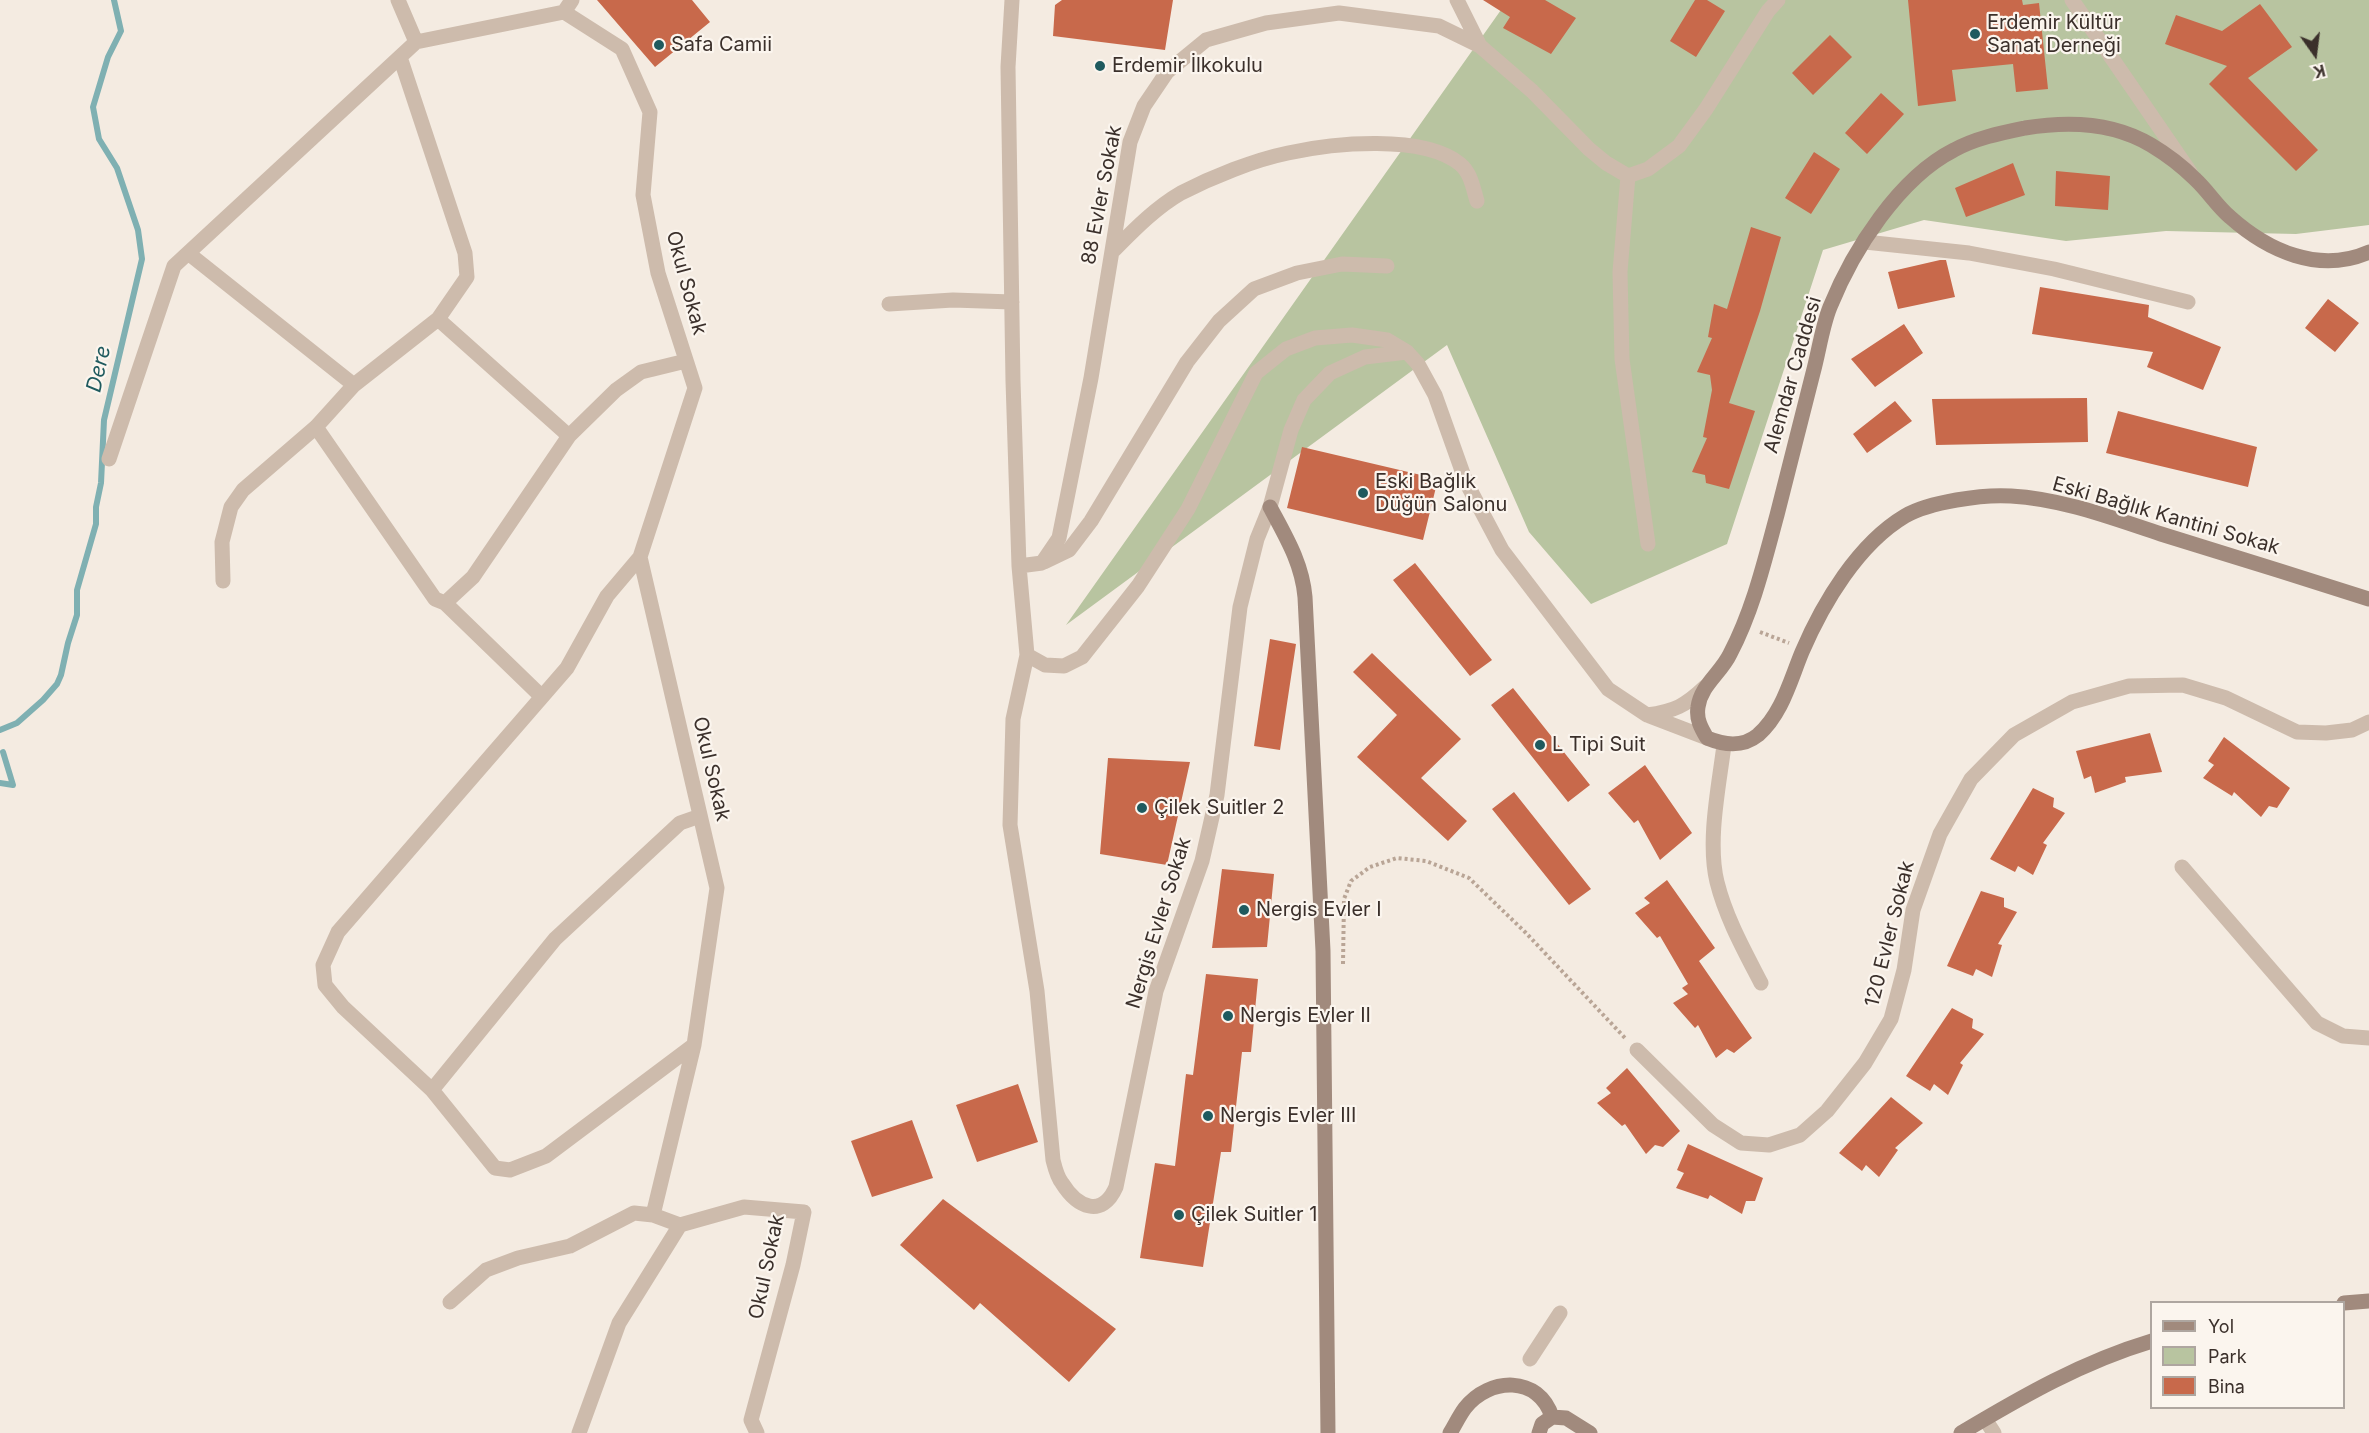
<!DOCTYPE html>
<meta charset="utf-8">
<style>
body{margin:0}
#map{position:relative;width:2369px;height:1433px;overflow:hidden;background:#f4ebe1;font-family:Inter,sans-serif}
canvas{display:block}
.legend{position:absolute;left:2150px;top:1301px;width:195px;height:108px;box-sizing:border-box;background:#fbf5ee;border:2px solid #aea6a0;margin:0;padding:8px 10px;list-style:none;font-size:18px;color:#3b302b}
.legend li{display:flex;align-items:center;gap:12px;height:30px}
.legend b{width:30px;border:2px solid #aea6a0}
.north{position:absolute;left:2285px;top:24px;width:60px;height:60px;-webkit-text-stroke:4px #fbf5ee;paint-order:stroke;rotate:166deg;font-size:16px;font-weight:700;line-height:24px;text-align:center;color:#3b302b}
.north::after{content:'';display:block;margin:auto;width:21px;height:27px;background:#3b302b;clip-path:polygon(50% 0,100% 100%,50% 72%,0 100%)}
</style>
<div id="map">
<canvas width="2369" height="1433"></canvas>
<ul class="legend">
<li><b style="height:8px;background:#a18a7d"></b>Yol</li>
<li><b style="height:16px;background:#b8c4a0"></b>Park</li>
<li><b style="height:16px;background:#c8694b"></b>Bina</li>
</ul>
<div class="north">K</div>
</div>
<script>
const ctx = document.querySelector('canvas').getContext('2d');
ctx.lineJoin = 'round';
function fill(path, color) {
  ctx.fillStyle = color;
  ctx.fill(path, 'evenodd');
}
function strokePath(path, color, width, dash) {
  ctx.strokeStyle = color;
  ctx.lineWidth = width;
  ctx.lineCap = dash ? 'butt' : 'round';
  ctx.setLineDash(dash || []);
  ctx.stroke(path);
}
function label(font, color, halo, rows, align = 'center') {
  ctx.font = font + ' Inter,sans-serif';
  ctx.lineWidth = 4.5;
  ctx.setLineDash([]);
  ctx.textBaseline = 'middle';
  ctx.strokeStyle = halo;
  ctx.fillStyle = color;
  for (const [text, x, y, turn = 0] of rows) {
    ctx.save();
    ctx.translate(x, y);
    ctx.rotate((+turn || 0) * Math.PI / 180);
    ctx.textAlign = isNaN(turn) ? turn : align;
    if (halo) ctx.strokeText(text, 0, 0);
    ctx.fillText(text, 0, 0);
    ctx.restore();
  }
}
const green = new Path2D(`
 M1508,0H2369V225L2296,234L2166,231L2066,241L1924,220L1823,250L1727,544L1591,604L1529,532L1447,345L1066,625Z`);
const stream = new Path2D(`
 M0,730L17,723L43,700L57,684L61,675L68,643L77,615V590L96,524V507L101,483L104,420L142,259L138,230L117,168L99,139L93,107L108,57L121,31L114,0
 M0,783L13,785L3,752`);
const building = new Path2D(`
 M597,0H692L710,22L655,67Z
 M1062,0H1173L1165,50L1053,36L1055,5Z
 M1483,0H1545L1576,18L1551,54L1503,28L1510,17Z
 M1695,0H1707L1725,11L1696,57L1670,41Z
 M1908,0H2022L2023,5L2039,3L2048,89L2016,92L2013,64L1952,70L1956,101L1918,106Z
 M2260,4L2292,47L2248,78L2318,150L2296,171L2209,84L2227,66L2165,44L2176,15L2222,31Z
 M1830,35L1852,57L1813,95L1792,73Z
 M1881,93L1904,114L1867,154L1845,133Z
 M1814,152L1840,169L1811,214L1785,198Z
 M2013,163L2025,195L1966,217L1955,188Z
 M2056,171L2110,176L2108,210L2055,206Z
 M1751,227L1781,237L1760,311L1729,403L1755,411L1729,489L1706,483L1705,475L1692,472L1707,438L1703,437L1712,390L1710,375L1697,372L1712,338L1708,337L1714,304L1727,309Z
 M1940,260H1946L1955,297L1898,309L1888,272Z
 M2040,287L2149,305L2148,317L2221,347L2203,390L2147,367L2153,352L2032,334Z
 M2328,299L2359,323L2335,352L2305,328Z
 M1904,324L1923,353L1875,387L1851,359Z
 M2087,398L2088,442L1936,445L1932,399Z
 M1895,401L1912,421L1867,453L1853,434Z
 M2118,411L2257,447L2248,487L2106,453Z
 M1302,447L1438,479L1423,540L1287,508Z
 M1415,563L1492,660L1470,676L1393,580Z
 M1270,639L1296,644L1280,750L1254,746Z
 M1372,653L1461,739L1421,778L1467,821L1448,841L1357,757L1397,715L1353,672Z
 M1513,688L1590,785L1568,802L1491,705Z
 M2150,733L2162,772L2125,777L2126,782L2095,793L2091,776L2084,779L2076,751Z
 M2224,737L2290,788L2277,808L2269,806L2261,817L2234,792L2232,796L2203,778L2214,765L2208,761Z
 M1108,758L1190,762L1167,865L1100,854Z
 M1645,765L1692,833L1660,860L1638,820L1634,823L1608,793Z
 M2033,788L2054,798L2053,807L2065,813L2043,843L2047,845L2033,875L2018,866L2015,872L1990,859Z
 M1514,792L1591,889L1569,905L1492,809Z
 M1222,869L1274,874L1267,947L1212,948Z
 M1667,880L1715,948L1699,961L1752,1038L1734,1053L1727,1049L1716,1058L1698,1025L1695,1028L1673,1003L1688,994L1682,988L1688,984L1660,936L1657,938L1635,913L1650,903L1644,898Z
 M1981,891L2004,898V907L2017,912L1998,944L2002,945L1992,977L1976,969L1973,976L1947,966Z
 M1206,974L1258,979L1251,1052H1242L1231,1152H1221L1203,1267L1140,1258L1155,1163L1175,1166L1186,1074L1193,1075Z
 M1952,1008L1973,1019L1972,1028L1984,1034L1960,1063L1963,1065L1948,1095L1934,1084L1930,1091L1906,1076Z
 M1627,1068L1680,1131L1663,1147L1655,1145L1646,1154L1625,1124L1622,1126L1597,1103L1611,1093L1606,1088Z
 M1018,1084L1038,1142L977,1162L956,1105Z
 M1891,1097L1923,1123L1895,1148L1898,1150L1879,1177L1866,1165L1862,1171L1839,1153Z
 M912,1120L933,1178L872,1197L851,1141Z
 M1688,1144L1763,1178L1755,1201H1746L1742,1214L1710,1195L1708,1199L1676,1188L1684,1173L1677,1170Z
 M943,1199L1116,1329L1069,1382L980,1303L974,1310L900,1245Z`);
const path = new Path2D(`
 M1760,632L1789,643
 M1343,964L1344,899L1351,881L1370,867L1397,858L1426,861L1469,878L1526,933L1626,1039`);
const street = new Path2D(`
 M398,0L416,42
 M572,0L564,12L622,49L650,112L643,195L658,273L695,388L640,557L717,888L694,1045L653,1215L680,1225L744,1207L804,1212L793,1265L751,1420L757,1433
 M1012,0L1008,67L1013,381L1019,566L1027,655L1013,719L1010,825L1037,991L1053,1160C1055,1168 1057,1177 1062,1183C1077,1207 1102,1219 1116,1187L1156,991L1202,861L1217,795L1240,607L1257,539L1270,507L1291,430L1304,400L1330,373L1365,357L1407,352
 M1457,0L1480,46
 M2072,0L2190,172
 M1628,176L1620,272L1622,359L1648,544
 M1865,242L1969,253L2054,269L2188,302
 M1112,252C1133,231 1155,208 1181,193C1212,177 1254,160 1288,153C1333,143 1423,134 1460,164C1471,173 1473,188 1477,201
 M188,253L354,385
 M889,304L953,300L1012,302
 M438,319L569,436
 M316,427L435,599L445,603L541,696
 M109,459L174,266L416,42L564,12
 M640,557L607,596L567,668L338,932L323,965L325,985L343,1007L432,1090L495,1168L510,1170L546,1156L694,1045
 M1044,562L1069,550L1091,521L1187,362L1219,321L1254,289L1297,273L1342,264L1387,266
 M1019,566L1042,563L1059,538L1091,378L1130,142L1144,106L1167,72L1206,40L1266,23L1339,13L1439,26L1480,46L1532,91L1589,149L1606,163L1628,176L1648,169L1679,146L1706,109L1768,11L1778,0
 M223,581L222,542L231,507L243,490L316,427L354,385L438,319L467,277L465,253L400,57
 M445,603L473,577L569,436L616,390L641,372L686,361
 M1027,655L1045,665L1064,666L1082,657L1138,586L1188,509L1256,373L1286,349L1315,338L1352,335L1387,340L1407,352L1418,364L1435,395L1466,482L1502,550L1608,689L1647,715C1675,711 1685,706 1705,687
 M1647,715L1707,738
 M1724,745C1719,786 1707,841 1717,882C1726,918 1744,950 1761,983
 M2182,867L2317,1023L2343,1036L2369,1038
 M1637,1050L1713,1125L1741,1143L1769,1145L1800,1135L1827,1111L1865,1063L1891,1019L1904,970L1913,910L1940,834L1971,779L2014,735L2072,702L2129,686L2183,685L2226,698L2297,732L2326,733L2352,730L2369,722
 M432,1090L555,939L680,823L700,816
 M450,1302L486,1270L518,1258L570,1246L634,1213L653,1215
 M1530,1359L1560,1313
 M1985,1419L1994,1433
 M579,1433L619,1323L680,1225`);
const secondary = new Path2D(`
 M2369,252C2319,274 2268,251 2230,217C2217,206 2208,191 2195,179C2183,167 2166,154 2151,145C2113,122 2067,121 2025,128C2001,133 1976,138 1954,150C1899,178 1853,250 1830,307C1822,327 1819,351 1813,373C1801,420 1789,468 1777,515C1764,563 1753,610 1730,654C1721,673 1701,685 1698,707C1696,719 1701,728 1707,738C1724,745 1742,748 1758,735C1782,714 1790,681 1802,652C1823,603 1858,544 1905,516C1929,502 1983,494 2011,496C2063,499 2112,518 2161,534C2230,555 2300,577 2369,599
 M1270,507C1286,537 1302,563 1305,597L1323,951L1328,1433
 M2344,1303L2369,1301
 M1450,1433C1455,1425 1459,1416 1465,1408C1489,1377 1539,1375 1552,1417
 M1539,1433L1542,1424L1552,1417L1566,1418L1590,1433
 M1961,1433C2023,1396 2082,1362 2152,1341`);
const markers = [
 [1975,34,6,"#1f5a5e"],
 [659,45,6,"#1f5a5e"],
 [1100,66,6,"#1f5a5e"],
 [1363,493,6,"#1f5a5e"],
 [1540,745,6,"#1f5a5e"],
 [1142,808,6,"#1f5a5e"],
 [1244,910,6,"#1f5a5e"],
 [1228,1016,6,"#1f5a5e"],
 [1208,1116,6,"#1f5a5e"],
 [1179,1215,6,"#1f5a5e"]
];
const poiNames = [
 ["Erdemir Kültür",1987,23],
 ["Sanat Derneği",1987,46],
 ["Safa Camii",671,45],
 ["Erdemir İlkokulu",1112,66],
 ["Eski Bağlık",1375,482],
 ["Düğün Salonu",1375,505],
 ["L Tipi Suit",1552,745],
 ["Çilek Suitler 2",1154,808],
 ["Nergis Evler I",1256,910],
 ["Nergis Evler II",1240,1016],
 ["Nergis Evler III",1220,1116],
 ["Çilek Suitler 1",1191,1215]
];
const streetNames = [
 ["88 Evler Sokak",1102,195,-79],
 ["Okul Sokak",686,283,75],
 ["Alemdar Caddesi",1793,375,-74],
 ["Eski Bağlık Kantini Sokak",2166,516,16],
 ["Okul Sokak",711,769,77],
 ["Nergis Evler Sokak",1159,923,-73],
 ["120 Evler Sokak",1890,934,-76],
 ["Okul Sokak",767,1267,-78]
];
const waterNames = [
 ["Dere",99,369,-77]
];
fill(green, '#b8c4a0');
strokePath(stream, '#7fb0b2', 6);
fill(building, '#c8694b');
strokePath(path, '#b9a596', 4, [3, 3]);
strokePath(street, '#cdbbac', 15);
strokePath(secondary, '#a18a7d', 15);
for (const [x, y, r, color] of markers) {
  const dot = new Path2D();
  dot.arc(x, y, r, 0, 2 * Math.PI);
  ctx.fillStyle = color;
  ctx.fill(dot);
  strokePath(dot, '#fbf5ee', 2);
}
label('20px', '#3b302b', '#fbf5ee', poiNames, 'left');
label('20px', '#3b302b', '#fbf5ee', streetNames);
label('italic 21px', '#1f5a5e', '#fbf5ee', waterNames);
</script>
